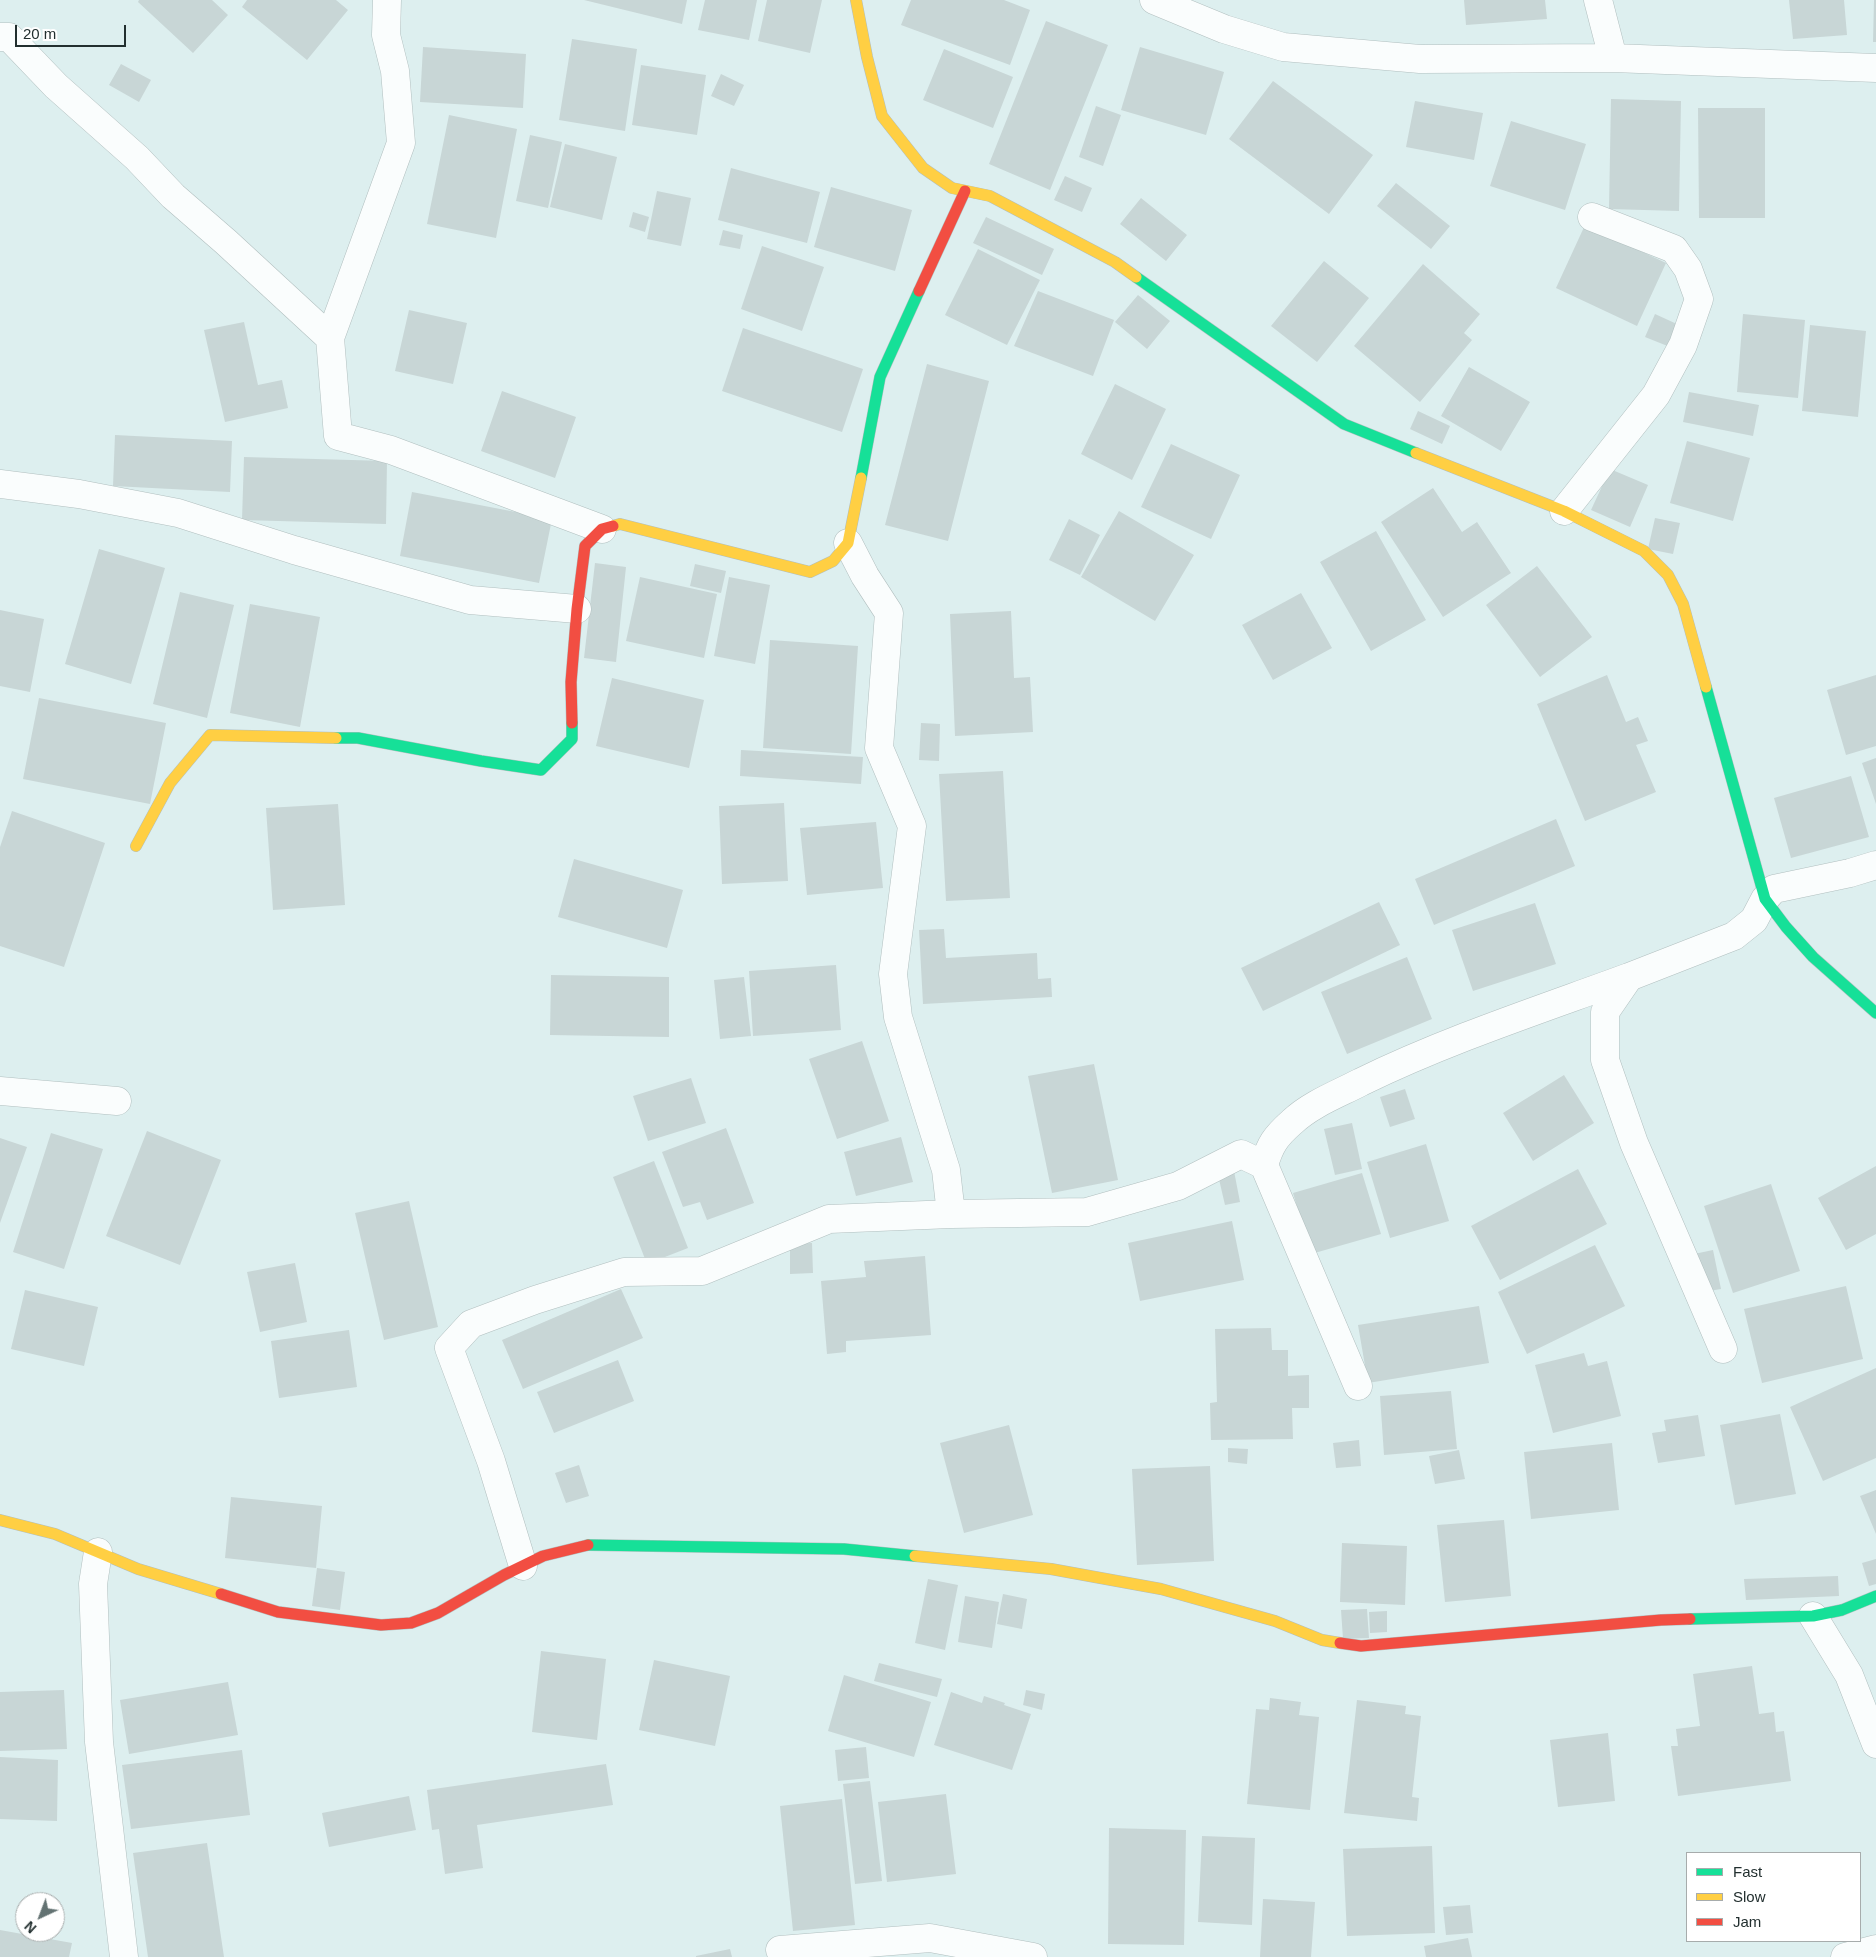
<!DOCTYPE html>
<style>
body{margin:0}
#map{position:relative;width:1876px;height:1957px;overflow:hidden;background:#ddefef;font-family:Helvetica,sans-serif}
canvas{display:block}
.legend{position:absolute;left:1686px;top:1852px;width:175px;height:90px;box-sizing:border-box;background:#fff;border:1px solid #a7acac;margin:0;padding:6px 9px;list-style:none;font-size:15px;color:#222f2f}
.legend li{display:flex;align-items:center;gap:10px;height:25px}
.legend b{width:25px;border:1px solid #a7acac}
.north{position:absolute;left:15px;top:1892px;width:50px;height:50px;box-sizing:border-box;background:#fff;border:1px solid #a7acac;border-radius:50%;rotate:223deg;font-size:14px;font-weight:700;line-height:20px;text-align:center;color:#222f2f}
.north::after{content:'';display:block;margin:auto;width:18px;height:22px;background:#637272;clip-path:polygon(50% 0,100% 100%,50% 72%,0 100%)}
.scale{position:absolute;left:15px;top:25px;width:111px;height:22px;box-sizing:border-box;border:2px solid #222f2f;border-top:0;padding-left:6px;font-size:15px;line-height:18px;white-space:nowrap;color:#222f2f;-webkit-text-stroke:4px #fff;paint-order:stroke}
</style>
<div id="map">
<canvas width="1876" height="1957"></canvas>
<ul class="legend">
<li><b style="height:6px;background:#16e098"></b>Fast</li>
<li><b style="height:6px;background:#ffcf43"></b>Slow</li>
<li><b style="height:6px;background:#f24e42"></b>Jam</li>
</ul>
<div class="north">N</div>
<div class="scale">20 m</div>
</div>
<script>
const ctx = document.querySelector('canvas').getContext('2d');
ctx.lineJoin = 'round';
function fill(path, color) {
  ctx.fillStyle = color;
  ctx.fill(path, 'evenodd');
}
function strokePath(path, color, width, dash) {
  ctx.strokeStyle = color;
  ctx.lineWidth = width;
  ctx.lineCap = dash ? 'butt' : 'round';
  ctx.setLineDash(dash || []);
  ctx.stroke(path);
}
const building = new Path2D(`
 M139,0H212L228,15L193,53L138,2Z
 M247,0H336L348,10L307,60L242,7Z
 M584,0H687L682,24Z
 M705,0H757L749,40L698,30Z
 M767,0H822L810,53L758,41Z
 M911,0H1004L1030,10L1010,65L901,25Z
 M1464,0H1545L1547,19L1466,25Z
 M1789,0H1844L1847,35L1793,39Z
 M1874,0H1876V42H1873Z
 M1046,21L1108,45L1050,190L989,164Z
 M572,39L637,49L625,131L559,120Z
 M423,47L526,54L523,108L420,102Z
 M1140,47L1224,72L1206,135L1121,110Z
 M944,49L1013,77L993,128L923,100Z
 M121,64L151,80L139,102L109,85Z
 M641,65L706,75L697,135L632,125Z
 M721,74L744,85L734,106L711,96Z
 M1273,81L1373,155L1329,214L1229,139Z
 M1611,99L1681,101L1679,211L1609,209Z
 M1415,101L1483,113L1474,160L1406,147Z
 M1096,106L1121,115L1103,166L1079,157Z
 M1698,108H1765V218H1699Z
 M449,115L517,129L496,238L427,224Z
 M1511,121L1586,144L1565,210L1490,186Z
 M530,135L562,142L548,208L516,201Z
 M565,144L617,157L602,220L550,207Z
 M731,168L820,192L807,243L718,220Z
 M1065,176L1092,188L1082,212L1054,200Z
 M1396,183L1450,226L1431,249L1377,206Z
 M831,187L912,210L895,271L814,247Z
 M657,191L691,198L681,246L647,239Z
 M1141,198L1187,235L1166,261L1120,224Z
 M633,212L649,217L645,232L629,227Z
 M986,217L1054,249L1042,275L973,243Z
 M1585,225L1666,263L1637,326L1556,288Z
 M723,230L743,235L740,249L719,245Z
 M762,246L824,267L802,331L741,309Z
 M978,249L1040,280L1007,345L945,315Z
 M1324,261L1369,298L1317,362L1271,326Z
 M1423,264L1480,314L1464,333L1472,340L1420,402L1354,346Z
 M1038,291L1114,320L1093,376L1014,346Z
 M1138,295L1170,321L1147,349L1115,322Z
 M409,310L467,323L453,384L395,371Z
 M1655,314L1679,325L1670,347L1645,337Z
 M1743,314L1805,320L1798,398L1737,392Z
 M244,322L258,385L282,380L288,408L225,422L204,330Z
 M1810,325L1866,331L1858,417L1802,411Z
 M743,328L863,369L842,432L722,391Z
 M927,364L989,381L948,541L885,525Z
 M1469,367L1530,402L1501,451L1441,416Z
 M1115,384L1166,409L1132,480L1081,454Z
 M502,391L576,417L555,478L481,451Z
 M1689,392L1759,405L1753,436L1683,422Z
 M1418,411L1450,426L1442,444L1410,429Z
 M115,435L232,441L230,492L113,486Z
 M1687,441L1750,458L1733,521L1670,503Z
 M1171,444L1240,475L1211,539L1141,507Z
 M244,457L387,461L386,524L242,520Z
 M1610,469L1648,485L1630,527L1591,510Z
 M1433,488L1462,532L1477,522L1511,573L1443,617L1381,522Z
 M412,492L552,519L539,583L400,556Z
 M1119,511L1194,555L1155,621L1081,577Z
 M1655,518L1680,523L1673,554L1648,549Z
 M1069,519L1100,535L1080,575L1049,560Z
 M1376,531L1426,620L1371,651L1320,562Z
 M99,549L165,568L131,684L65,664Z
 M595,563L626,567L616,662L584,658Z
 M695,564L726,571L721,593L690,586Z
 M1537,566L1592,637L1540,677L1486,605Z
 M640,577L717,594L704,658L626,641Z
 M729,577L770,585L755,664L714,656Z
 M180,592L234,605L207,718L153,704Z
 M1301,593L1332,648L1273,680L1242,625Z
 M250,604L320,617L300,727L230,713Z
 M0,610L44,619L30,692L0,686Z
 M1011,611L1014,678L1030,677L1033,732L955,736L950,614Z
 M770,640L858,646L851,754L763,748Z
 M1607,675L1626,722L1638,717L1648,741L1636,745L1656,792L1585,821L1537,704Z
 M1876,675V746L1846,755L1827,690Z
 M612,678L704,700L689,768L596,746Z
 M39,698L166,723L150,804L23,779Z
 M921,723L940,724L939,761L919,760Z
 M741,750L863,757L861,784L740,776Z
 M1876,758V804L1862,763Z
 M1003,771L1010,898L946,901L939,774Z
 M1851,776L1869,837L1791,858L1774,798Z
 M784,803L788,881L722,884L719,806Z
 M338,804L345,905L273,910L266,808Z
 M12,811L105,843L64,967L0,946V847Z
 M1556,819L1575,866L1434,925L1415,879Z
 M876,822L883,888L807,895L800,828Z
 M574,859L683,890L667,948L558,917Z
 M1379,902L1400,945L1263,1011L1241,968Z
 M1535,903L1556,964L1473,991L1452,930Z
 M944,929L946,958L1037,953L1038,979L1051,978L1052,997L923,1004L919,930Z
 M1407,957L1432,1019L1347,1054L1321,992Z
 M836,965L841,1030L753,1036L749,971Z
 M551,975L669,977V1037L550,1035Z
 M744,977L751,1036L720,1039L714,980Z
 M862,1041L889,1121L837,1139L809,1059Z
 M1094,1064L1118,1180L1052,1193L1028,1076Z
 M1564,1075L1594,1123L1533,1161L1503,1113Z
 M691,1078L706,1123L648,1141L633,1096Z
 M1405,1089L1415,1119L1390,1127L1380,1097Z
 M1352,1123L1362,1169L1335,1175L1324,1129Z
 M726,1128L754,1203L707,1220L700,1202L683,1207L662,1152Z
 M147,1131L221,1160L180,1265L106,1236Z
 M51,1133L103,1149L64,1269L13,1252Z
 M901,1137L913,1182L856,1196L844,1152Z
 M0,1138L27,1147L0,1223Z
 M1426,1144L1449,1221L1390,1238L1367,1162Z
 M654,1161L688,1248L647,1264L613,1177Z
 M1876,1166V1234L1846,1250L1818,1198Z
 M1578,1169L1607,1224L1500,1280L1471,1226Z
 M1234,1171L1240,1202L1225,1205L1218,1175Z
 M1362,1173L1381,1234L1311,1254L1293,1193Z
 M1771,1184L1800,1271L1733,1293L1704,1206Z
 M409,1201L438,1327L384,1340L355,1213Z
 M1232,1221L1244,1280L1140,1301L1128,1243Z
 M812,1243L813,1273L790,1274V1244Z
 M1595,1245L1625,1306L1527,1354L1498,1292Z
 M1713,1250L1721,1289L1703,1292L1694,1254Z
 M925,1256L931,1335L846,1341V1352L827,1354L821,1281L866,1277L864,1261Z
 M295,1263L307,1322L260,1332L247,1272Z
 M1846,1286L1863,1359L1762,1383L1744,1309Z
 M621,1289L643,1338L523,1389L502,1340Z
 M25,1290L98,1307L84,1366L11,1349Z
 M1479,1306L1489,1363L1368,1383L1358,1325Z
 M1271,1328L1272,1350H1288V1376L1309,1375V1408H1292L1293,1439L1211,1440L1210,1403L1217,1402L1215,1329Z
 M349,1330L357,1387L279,1398L271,1341Z
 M1584,1353L1588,1366L1607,1361L1621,1416L1553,1433L1535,1365Z
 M618,1360L634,1401L554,1433L537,1392Z
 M1876,1368V1458L1823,1481L1790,1407Z
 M1451,1391L1457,1449L1384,1455L1380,1396Z
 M1780,1414L1796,1494L1735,1505L1720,1425Z
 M1698,1415L1705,1456L1658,1463L1652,1433L1666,1431L1664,1420Z
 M1009,1425L1033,1515L964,1533L940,1443Z
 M1359,1440L1361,1466L1336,1468L1333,1443Z
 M1612,1443L1619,1510L1531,1519L1524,1452Z
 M1228,1448L1248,1449L1247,1464L1228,1462Z
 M1459,1450L1465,1479L1435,1484L1429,1456Z
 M579,1465L589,1496L566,1503L555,1473Z
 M1210,1466L1214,1561L1137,1565L1132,1469Z
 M1876,1490V1534L1860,1496Z
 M231,1497L322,1506L316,1568L225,1558Z
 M1504,1520L1511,1596L1445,1602L1437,1525Z
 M1342,1543L1407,1546L1405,1605L1340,1602Z
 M1876,1559V1584L1869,1586L1862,1563Z
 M317,1568L345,1572L340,1610L312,1606Z
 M1838,1576L1839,1596L1746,1600L1744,1579Z
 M928,1579L958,1585L945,1650L915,1643Z
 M1003,1594L1027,1599L1022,1629L997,1624Z
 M965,1596L999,1602L992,1648L958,1642Z
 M1367,1609L1369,1638L1343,1639L1341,1610Z
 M1387,1611V1632L1370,1633L1369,1612Z
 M541,1651L606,1659L597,1740L532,1732Z
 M654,1660L730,1676L715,1746L639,1730Z
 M879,1663L942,1679L937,1697L874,1681Z
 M1752,1666L1759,1714L1774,1712L1776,1732L1784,1731L1791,1781L1678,1796L1671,1746H1678L1676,1729L1700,1726L1693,1674Z
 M844,1675L931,1702L914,1757L828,1731Z
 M228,1682L238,1735L129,1754L120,1700Z
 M64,1690L67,1749L0,1751V1692Z
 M1026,1690L1045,1694L1042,1710L1023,1705Z
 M951,1692L982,1703L984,1696L1005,1703L1004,1705L1031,1714L1012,1770L934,1745Z
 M1270,1698L1301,1702L1299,1715L1319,1717L1310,1810L1247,1804L1256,1709L1269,1710Z
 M1357,1700L1406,1706L1405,1714L1421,1716L1412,1797L1419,1798L1417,1821L1344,1813Z
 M1608,1733L1615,1801L1558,1807L1550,1740Z
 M866,1747L869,1778L838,1781L835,1750Z
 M242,1750L250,1815L131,1829L122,1765Z
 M0,1757L58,1760L57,1821L0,1819Z
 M606,1764L613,1805L477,1825L483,1868L445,1874L439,1829L432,1830L427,1790Z
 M870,1781L882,1881L855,1884L843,1784Z
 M946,1794L956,1874L887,1882L878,1802Z
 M409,1796L416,1830L329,1847L322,1813Z
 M842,1799L855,1925L793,1931L780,1806Z
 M1109,1828L1186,1830L1184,1945L1108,1944Z
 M1202,1836L1255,1838L1252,1925L1198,1922Z
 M207,1843L224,1957H148L133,1853Z
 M1432,1846L1435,1933L1347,1936L1343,1849Z
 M1263,1899L1315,1902L1311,1957H1260Z
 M1470,1905L1473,1933L1446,1935L1443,1907Z
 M0,1930L72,1943L69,1957H0Z
 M1468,1938L1472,1957H1426L1424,1946Z
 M730,1949L732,1957H696V1956Z`);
const street = new Path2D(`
 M387,0L386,35L395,71L401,143L330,338L338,436L391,450L602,529
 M1154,0L1224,29L1283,47L1420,59L1613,58L1876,68
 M1598,0L1613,58
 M0,37H9L56,86L137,158L173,196L226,242L330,338
 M0,484L79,494L178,513L294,550L470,600L577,609
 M1564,511L1656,395L1683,345L1699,299L1688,269L1674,249L1592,217
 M848,543L865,576L889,613L879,748L912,826L893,974L898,1017L946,1170L951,1214L1087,1212L1178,1186L1241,1154L1264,1165
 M0,1091L117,1101
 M1723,1349L1634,1143L1605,1060V1012L1629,977L1734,936L1754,920L1765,899L1774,889L1850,873L1876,865
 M1358,1386L1264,1165C1270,1145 1275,1137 1292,1122C1311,1104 1338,1094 1361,1082C1447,1040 1539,1010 1629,977
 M98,1552L93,1584L99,1742L124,1957
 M523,1566L491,1461L449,1348L471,1324L535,1300L624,1272L702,1271L829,1219L951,1214
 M1813,1616L1849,1675L1876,1744
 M780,1950L930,1938L1033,1957
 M1845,1957L1876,1949`);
const fast = new Path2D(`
 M1136,277L1344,424L1416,453
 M861,478L880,377L919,291
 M1706,687L1765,899L1786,927L1813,957L1876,1013
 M336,738H358L481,761L541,770L572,739V723
 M588,1545L844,1549L915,1556
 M1690,1619L1813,1616L1842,1610L1876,1596`);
const slow = new Path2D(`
 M856,0L867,57L882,116L923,168L952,188L990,196L1115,262L1136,277
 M1416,453L1564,511L1644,551L1668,575L1683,604L1706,687
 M613,526L620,524L810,572L833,561L848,543L861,478
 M136,846L170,783L210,735L336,738
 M0,1520L55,1534L138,1569L221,1594
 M915,1556L1051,1569L1161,1589L1275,1621L1322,1640L1340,1643`);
const jam = new Path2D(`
 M919,291L965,191
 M572,723L571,682L577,609L585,546L602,529L613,526
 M221,1594L278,1612L381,1625L411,1623L438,1613L504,1575L543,1556L588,1545
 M1340,1643L1361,1646L1661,1620L1690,1619`);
fill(building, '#c8d6d6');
strokePath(street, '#b1bfbf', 29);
strokePath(fast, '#b1bfbf', 12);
strokePath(slow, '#b1bfbf', 12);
strokePath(jam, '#b1bfbf', 12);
strokePath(street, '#fafdfd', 28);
strokePath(fast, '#16e098', 11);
strokePath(slow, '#ffcf43', 11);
strokePath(jam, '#f24e42', 11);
</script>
